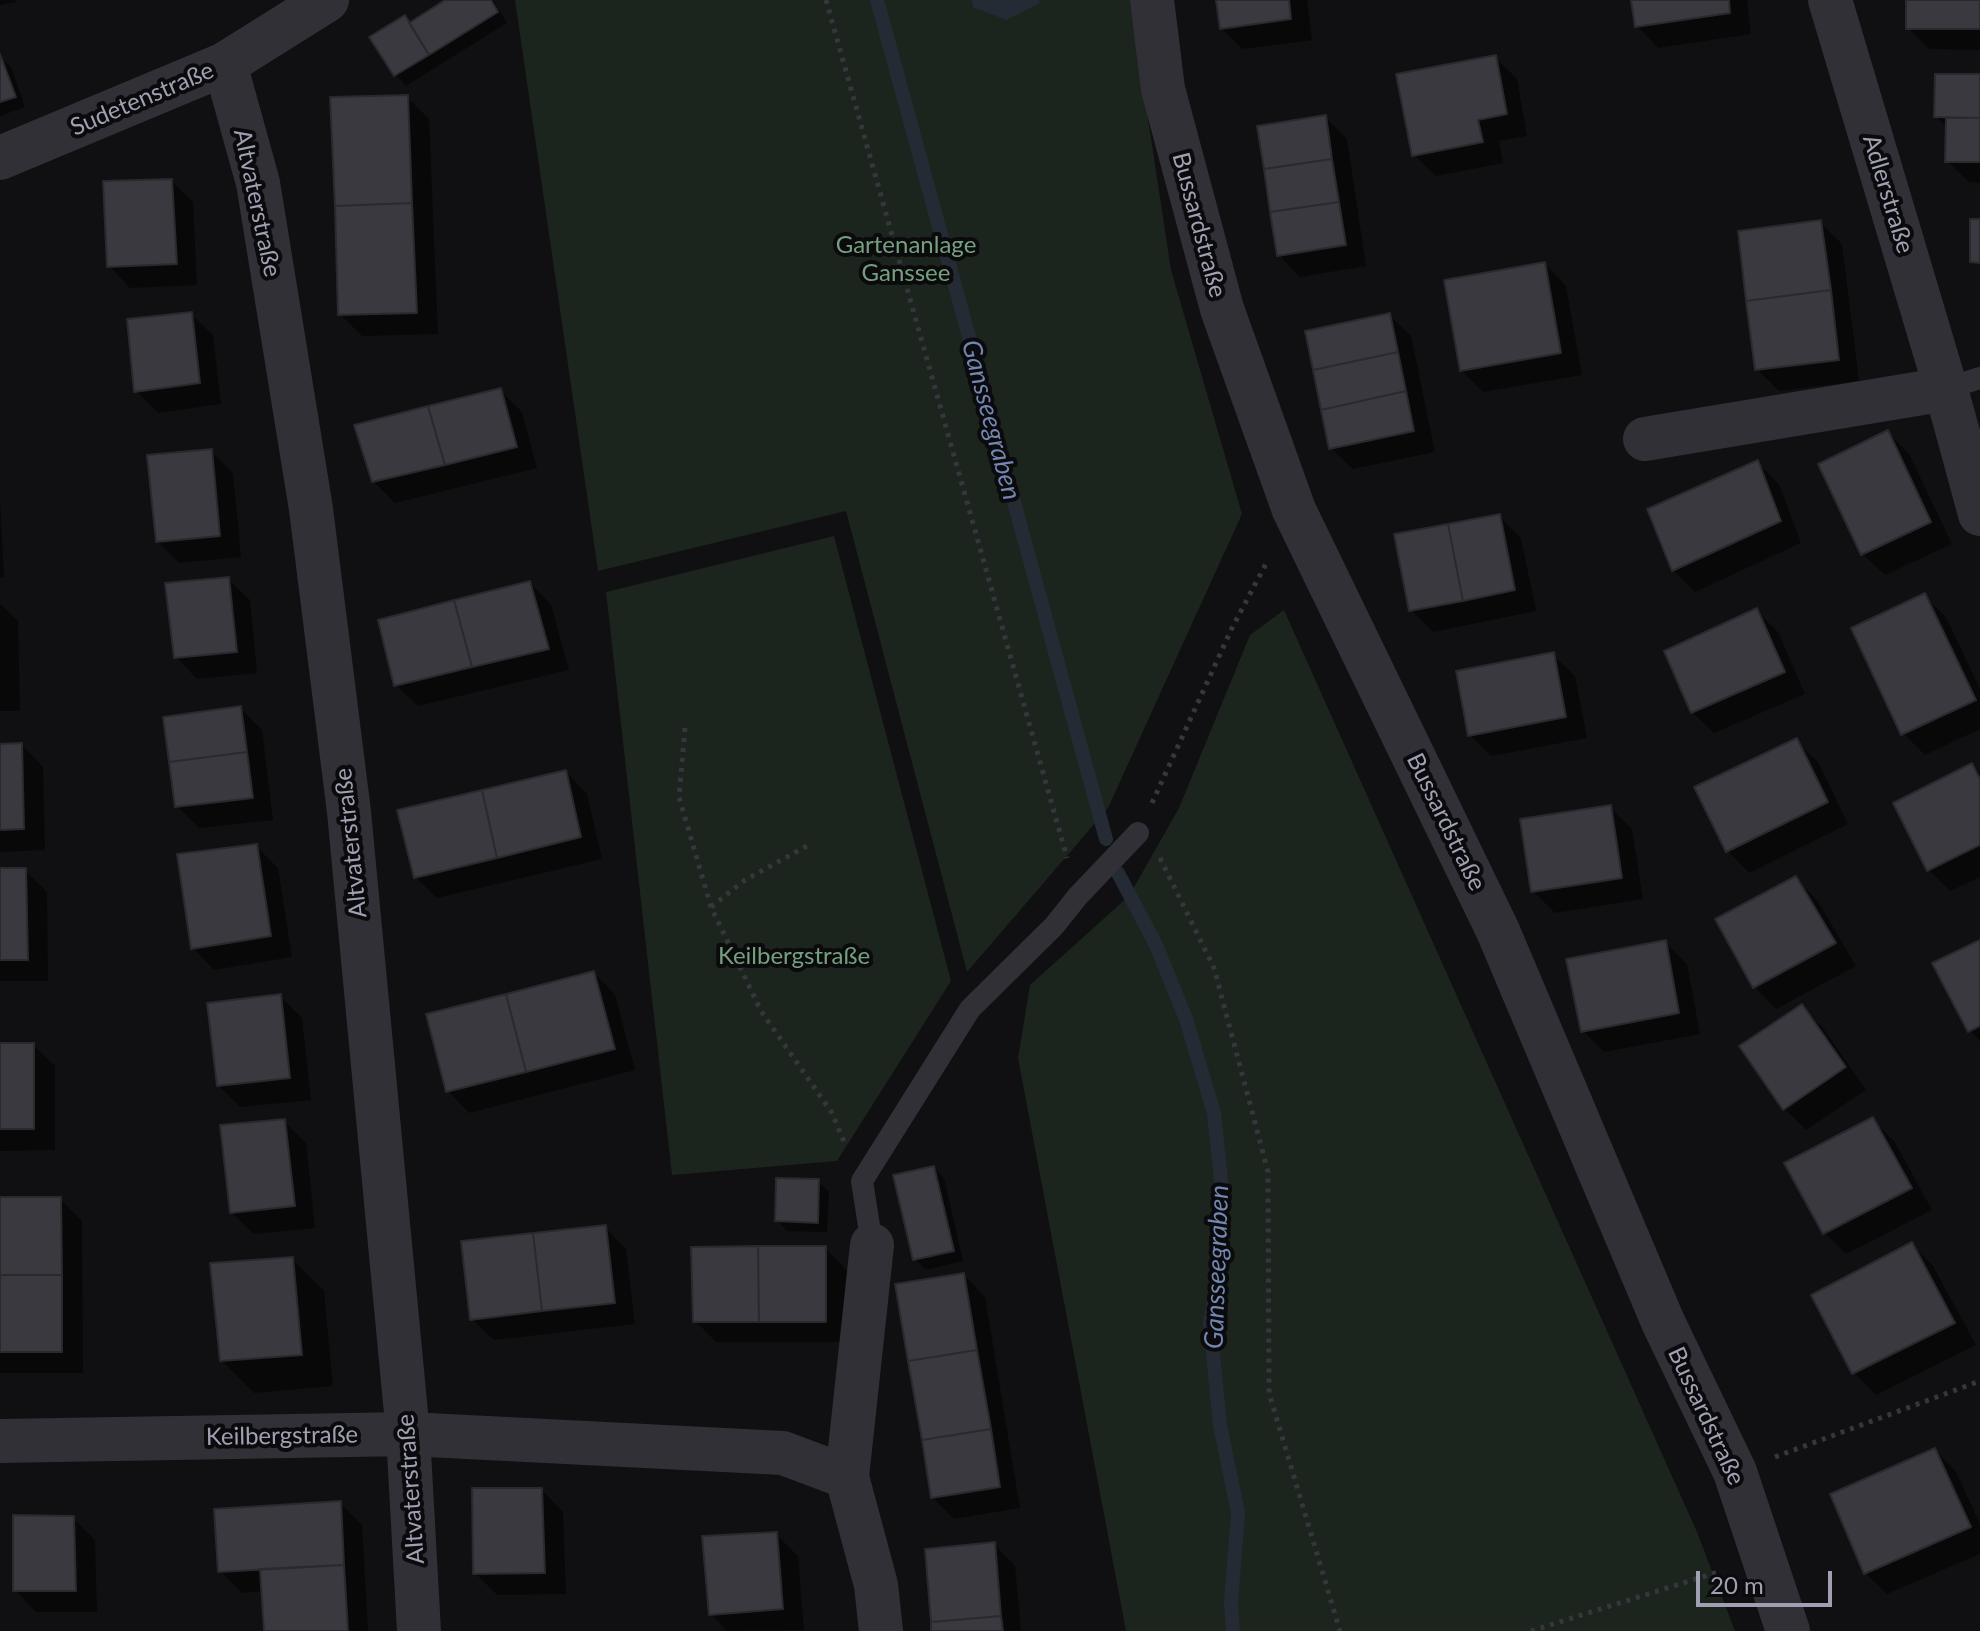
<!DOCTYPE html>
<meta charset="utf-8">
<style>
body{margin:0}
#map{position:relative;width:1980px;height:1631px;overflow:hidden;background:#100f11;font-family:Lato,sans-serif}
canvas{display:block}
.scale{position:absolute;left:1696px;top:1571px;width:136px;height:36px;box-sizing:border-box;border:4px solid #9fa1b3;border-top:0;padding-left:10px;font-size:24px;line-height:28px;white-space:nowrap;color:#9fa1b3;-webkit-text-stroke:6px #0b0a0c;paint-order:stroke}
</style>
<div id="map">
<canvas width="1980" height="1631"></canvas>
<div class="scale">20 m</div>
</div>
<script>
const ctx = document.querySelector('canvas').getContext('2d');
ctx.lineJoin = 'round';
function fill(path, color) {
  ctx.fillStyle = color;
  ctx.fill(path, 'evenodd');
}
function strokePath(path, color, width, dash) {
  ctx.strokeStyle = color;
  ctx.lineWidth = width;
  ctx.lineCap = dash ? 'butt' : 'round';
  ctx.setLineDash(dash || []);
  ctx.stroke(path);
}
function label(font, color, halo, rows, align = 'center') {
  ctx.font = font + ' Lato,sans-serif';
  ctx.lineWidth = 8;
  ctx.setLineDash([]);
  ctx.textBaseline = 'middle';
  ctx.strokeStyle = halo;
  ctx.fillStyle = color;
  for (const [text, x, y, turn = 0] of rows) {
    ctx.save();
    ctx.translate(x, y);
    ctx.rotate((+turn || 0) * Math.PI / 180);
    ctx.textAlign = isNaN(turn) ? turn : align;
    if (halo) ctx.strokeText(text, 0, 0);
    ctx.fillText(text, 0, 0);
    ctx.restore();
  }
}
const green = new Path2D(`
 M515,0H1130L1171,270L1242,514L1108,808L967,972L846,511L598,571Z
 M834,536L951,981L837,1161L672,1175L606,592Z
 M1284,610L1697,1532L1735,1631H1126L1018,1058L1030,985L1129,896L1179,808L1250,635Z`);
const water = new Path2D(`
 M972,0H1039L1040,3L1006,20L973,7Z`);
const shadow = new Path2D(`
 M0,0H16L17,2L0,5Z
 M449,0H493L507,23L406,86L396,75L372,38L411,24Z
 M1218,0H1307L1312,40L1243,49L1221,28Z
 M1633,0H1747L1751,34L1658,48L1637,26Z
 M1908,0H1980V50L1929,49L1908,28Z
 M0,57L11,67L25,107L0,116Z
 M1495,57L1517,79L1527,136L1499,141L1503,163L1436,176L1414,155Z
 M1980,76V183L1969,182L1947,161V128L1936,116Z
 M407,97L429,119L438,334L362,336L340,314Z
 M1325,117L1347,139L1366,266L1300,277L1279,255Z
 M171,181L193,202L197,285L130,288L109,266Z
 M1821,223L1842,244L1859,381L1779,391L1757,369Z
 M1545,264L1566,286L1582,375L1483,392L1461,370Z
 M191,314L213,335L221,404L158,413L136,391Z
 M1389,315L1411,336L1435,452L1353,469L1331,448Z
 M500,390L522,412L537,468L395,503L373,481Z
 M1887,432L1909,454L1952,544L1885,575L1863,554Z
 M211,451L233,473L241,557L179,563L157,541Z
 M1757,462L1779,484L1801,543L1695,592L1673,570Z
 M0,500L4,577H0Z
 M1500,517L1521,538L1536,611L1433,632L1411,610Z
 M228,579L250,600L257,673L197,679L176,657Z
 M530,583L551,605L569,670L418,706L396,685Z
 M1924,596L1946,617L1980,689V729L1925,755L1903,733Z
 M0,604L18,621L20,711H0Z
 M1756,610L1778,632L1805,694L1714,733L1692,712Z
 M1553,655L1575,676L1587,738L1491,756L1470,735Z
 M240,708L262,730L273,820L199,828L177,806Z
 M1796,741L1818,762L1848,824L1749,873L1728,851Z
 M22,745L43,767L45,850L0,852V746Z
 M1972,765L1980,773V877L1950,891L1928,869Z
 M566,772L587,794L602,859L437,898L415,877Z
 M1610,808L1632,829L1643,899L1555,913L1533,891Z
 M256,846L278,868L292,957L214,970L193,948Z
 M0,870H25L47,892L48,981H0Z
 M1796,879L1817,900L1856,966L1776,1009L1755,987Z
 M1665,942L1687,964L1700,1034L1604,1052L1583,1031Z
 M1980,942V1041L1970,1030Z
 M594,973L615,995L635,1070L469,1113L448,1091Z
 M280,996L302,1018L311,1100L240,1107L218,1085Z
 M1802,1006L1823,1028L1866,1090L1806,1130L1785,1109Z
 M0,1045H33L55,1066V1150L0,1151Z
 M1872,1120L1894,1141L1932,1210L1846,1254L1825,1233Z
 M284,1121L306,1143L315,1228L254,1234L232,1213Z
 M934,1168L944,1178L963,1261L926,1270L915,1259Z
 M818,1181L829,1192L827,1232L787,1231L777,1220Z
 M0,1199H60L82,1221L83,1373H0Z
 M605,1227L626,1249L635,1324L494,1340L472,1319Z
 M1911,1244L1933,1266L1976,1345L1876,1395L1854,1373L1814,1296Z
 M825,1248L847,1270V1342H716L695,1321Z
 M292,1259L324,1291L333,1386L254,1393L222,1361Z
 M964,1275L985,1297L1020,1508L954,1519L932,1497Z
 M1935,1450L1956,1472L1980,1524V1554L1887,1594L1865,1573Z
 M542,1490L563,1512L566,1594L497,1595L475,1573Z
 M340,1503L362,1525L368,1631H266L263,1591L242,1593L220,1571Z
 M73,1518L95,1540L97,1612H36L15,1590Z
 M776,1534L798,1556L804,1630L727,1631L711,1614Z
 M994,1544L1015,1566L1021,1631H933Z`);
const stream = new Path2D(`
 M877,0L1106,839
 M1118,873L1156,945L1186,1019L1214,1113L1223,1199L1220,1265L1210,1323L1220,1425L1238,1513L1231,1603L1233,1631`);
const building = new Path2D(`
 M445,0H491L498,12L429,55L409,23Z
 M1216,0H1289L1291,19L1220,29Z
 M1631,0H1729L1730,13L1635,27Z
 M1906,0H1980V29H1906Z
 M405,15L429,55L394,76L369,37Z
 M0,54L16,97L0,102Z
 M1496,55L1507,114L1478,120L1483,142L1412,156L1396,74Z
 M1935,74H1980V118L1934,117Z
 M408,95L412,203L335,206L330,97Z
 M1326,115L1332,159L1264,169L1257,126Z
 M1946,118H1980V162H1945Z
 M1332,159L1339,202L1270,212L1264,169Z
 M172,179L177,264L107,267L103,181Z
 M1339,202L1346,245L1277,256L1270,212Z
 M412,203L417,313L338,315L335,206Z
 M1970,219H1980V263L1970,262Z
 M1821,220L1831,290L1746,301L1738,231Z
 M1545,262L1561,353L1460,371L1444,280Z
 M1831,290L1839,360L1755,370L1746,301Z
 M192,312L200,383L134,392L127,319Z
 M1390,313L1398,352L1313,370L1305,331Z
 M1398,352L1406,391L1321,410L1313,370Z
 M501,388L517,447L445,465L428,406Z
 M1406,391L1414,431L1329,449L1321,410Z
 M428,406L445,465L372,482L354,425Z
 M1888,430L1931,522L1861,555L1818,464Z
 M212,449L220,536L156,542L147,455Z
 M1758,460L1781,521L1672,571L1647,509Z
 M1500,514L1515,590L1463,601L1448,524Z
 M1448,524L1463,601L1409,611L1394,534Z
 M229,577L237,652L174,658L165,583Z
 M530,581L549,649L472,667L454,600Z
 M1925,593L1976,700L1901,735L1851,628Z
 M454,600L472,667L394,686L378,620Z
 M1757,608L1785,672L1691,713L1664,651Z
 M1554,652L1566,717L1468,736L1456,671Z
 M241,706L247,752L169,762L163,717Z
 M1797,738L1828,802L1726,852L1694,787Z
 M22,743L24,829L0,830V744Z
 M247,752L253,798L175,807L169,762Z
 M1972,763L1980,779V845L1927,871L1893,803Z
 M566,770L581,837L497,858L482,790Z
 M482,790L497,858L414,878L397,810Z
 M1611,805L1622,878L1531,892L1520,819Z
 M257,844L271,936L191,949L177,854Z
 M0,868H26L28,960H0Z
 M1796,876L1836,943L1753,988L1715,919Z
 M1666,940L1679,1013L1581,1032L1566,959Z
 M1980,940V1026L1968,1032L1932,963Z
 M594,971L615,1049L526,1072L506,994Z
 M281,994L290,1078L217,1086L207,1003Z
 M506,994L526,1072L446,1092L426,1014Z
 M1802,1004L1846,1067L1783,1110L1739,1046Z
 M0,1043H34V1129H0Z
 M1873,1117L1912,1188L1823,1234L1784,1163Z
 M285,1119L295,1206L230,1213L220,1125Z
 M934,1166L954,1251L913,1260L893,1175Z
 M776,1178L819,1179L818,1223L775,1221Z
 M0,1197H61L62,1275H0Z
 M606,1225L615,1303L542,1311L533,1233Z
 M533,1233L542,1311L470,1320L461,1241Z
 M1912,1242L1955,1323L1852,1374L1811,1295Z
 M758,1246L759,1322H693L691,1247Z
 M758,1246H826V1322H759Z
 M293,1257L302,1355L220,1361L210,1263Z
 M964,1273L977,1350L908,1361L895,1284Z
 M0,1275H62V1352H0Z
 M977,1350L991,1429L922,1440L908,1361Z
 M991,1429L1000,1487L931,1498L922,1440Z
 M1935,1448L1971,1527L1864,1574L1830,1494Z
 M472,1488H542L545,1573L473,1574Z
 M341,1501L344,1565L218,1572L214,1509Z
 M13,1515L74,1516L76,1591H13Z
 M777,1532L783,1609L709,1615L702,1536Z
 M995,1542L1001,1616L931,1622L925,1549Z
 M344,1565L348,1631H264L260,1569Z
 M1001,1616L1003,1631H931V1622Z`);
const path = new Path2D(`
 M826,0L1067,858
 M685,728L679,797L711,907L761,1011L832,1113L845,1144
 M1152,803L1232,628L1268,560
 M1160,858L1214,968L1268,1172L1269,1393L1340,1631
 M711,907L745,880L807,846
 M1775,1457L1980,1381
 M1531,1631L1721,1571`);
const lane = new Path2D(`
 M1946,389L1980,378
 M872,1245L862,1181L970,1009L1054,926L1078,896L1138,833`);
const street = new Path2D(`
 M1152,0L1163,89L1222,309L1294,510L1498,931L1663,1322L1735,1472L1788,1631
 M1830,0L1946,389L1980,514
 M225,64L258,183L311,509L349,812L408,1434L419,1631
 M0,158L225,64L327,0
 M1645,439L1946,389
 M872,1245L847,1477L876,1585L881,1631
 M0,1441L408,1434L783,1453L847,1477`);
const streetNames = [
 ["Sudetenstraße",142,99,-23],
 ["Adlerstraße",1888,194,73],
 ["Altvaterstraße",257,203,78],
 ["Bussardstraße",1199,225,75],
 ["Bussardstraße",1446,822,64],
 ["Altvaterstraße",351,843,-96],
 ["Bussardstraße",1706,1416,65],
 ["Keilbergstraße",282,1436,-1],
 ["Altvaterstraße",411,1489,-94]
];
const parkNames = [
 ["Gartenanlage",906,245],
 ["Ganssee",906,273],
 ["Keilbergstraße",794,956]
];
const waterNames = [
 ["Gansseegraben",991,420,75],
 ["Gansseegraben",1217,1267,-88]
];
fill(green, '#1c241e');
fill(water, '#252b35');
fill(shadow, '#0007');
strokePath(stream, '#252b35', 14);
fill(building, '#39393f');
strokePath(building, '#2a292d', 2);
strokePath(path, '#36373d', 5, [4, 6]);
strokePath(lane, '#303036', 22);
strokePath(street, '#303036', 44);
label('24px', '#9fa1b3', '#0b0a0c', streetNames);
label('24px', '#74a080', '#0b0a0c', parkNames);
label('italic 26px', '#7287b2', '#0b0a0c', waterNames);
</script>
